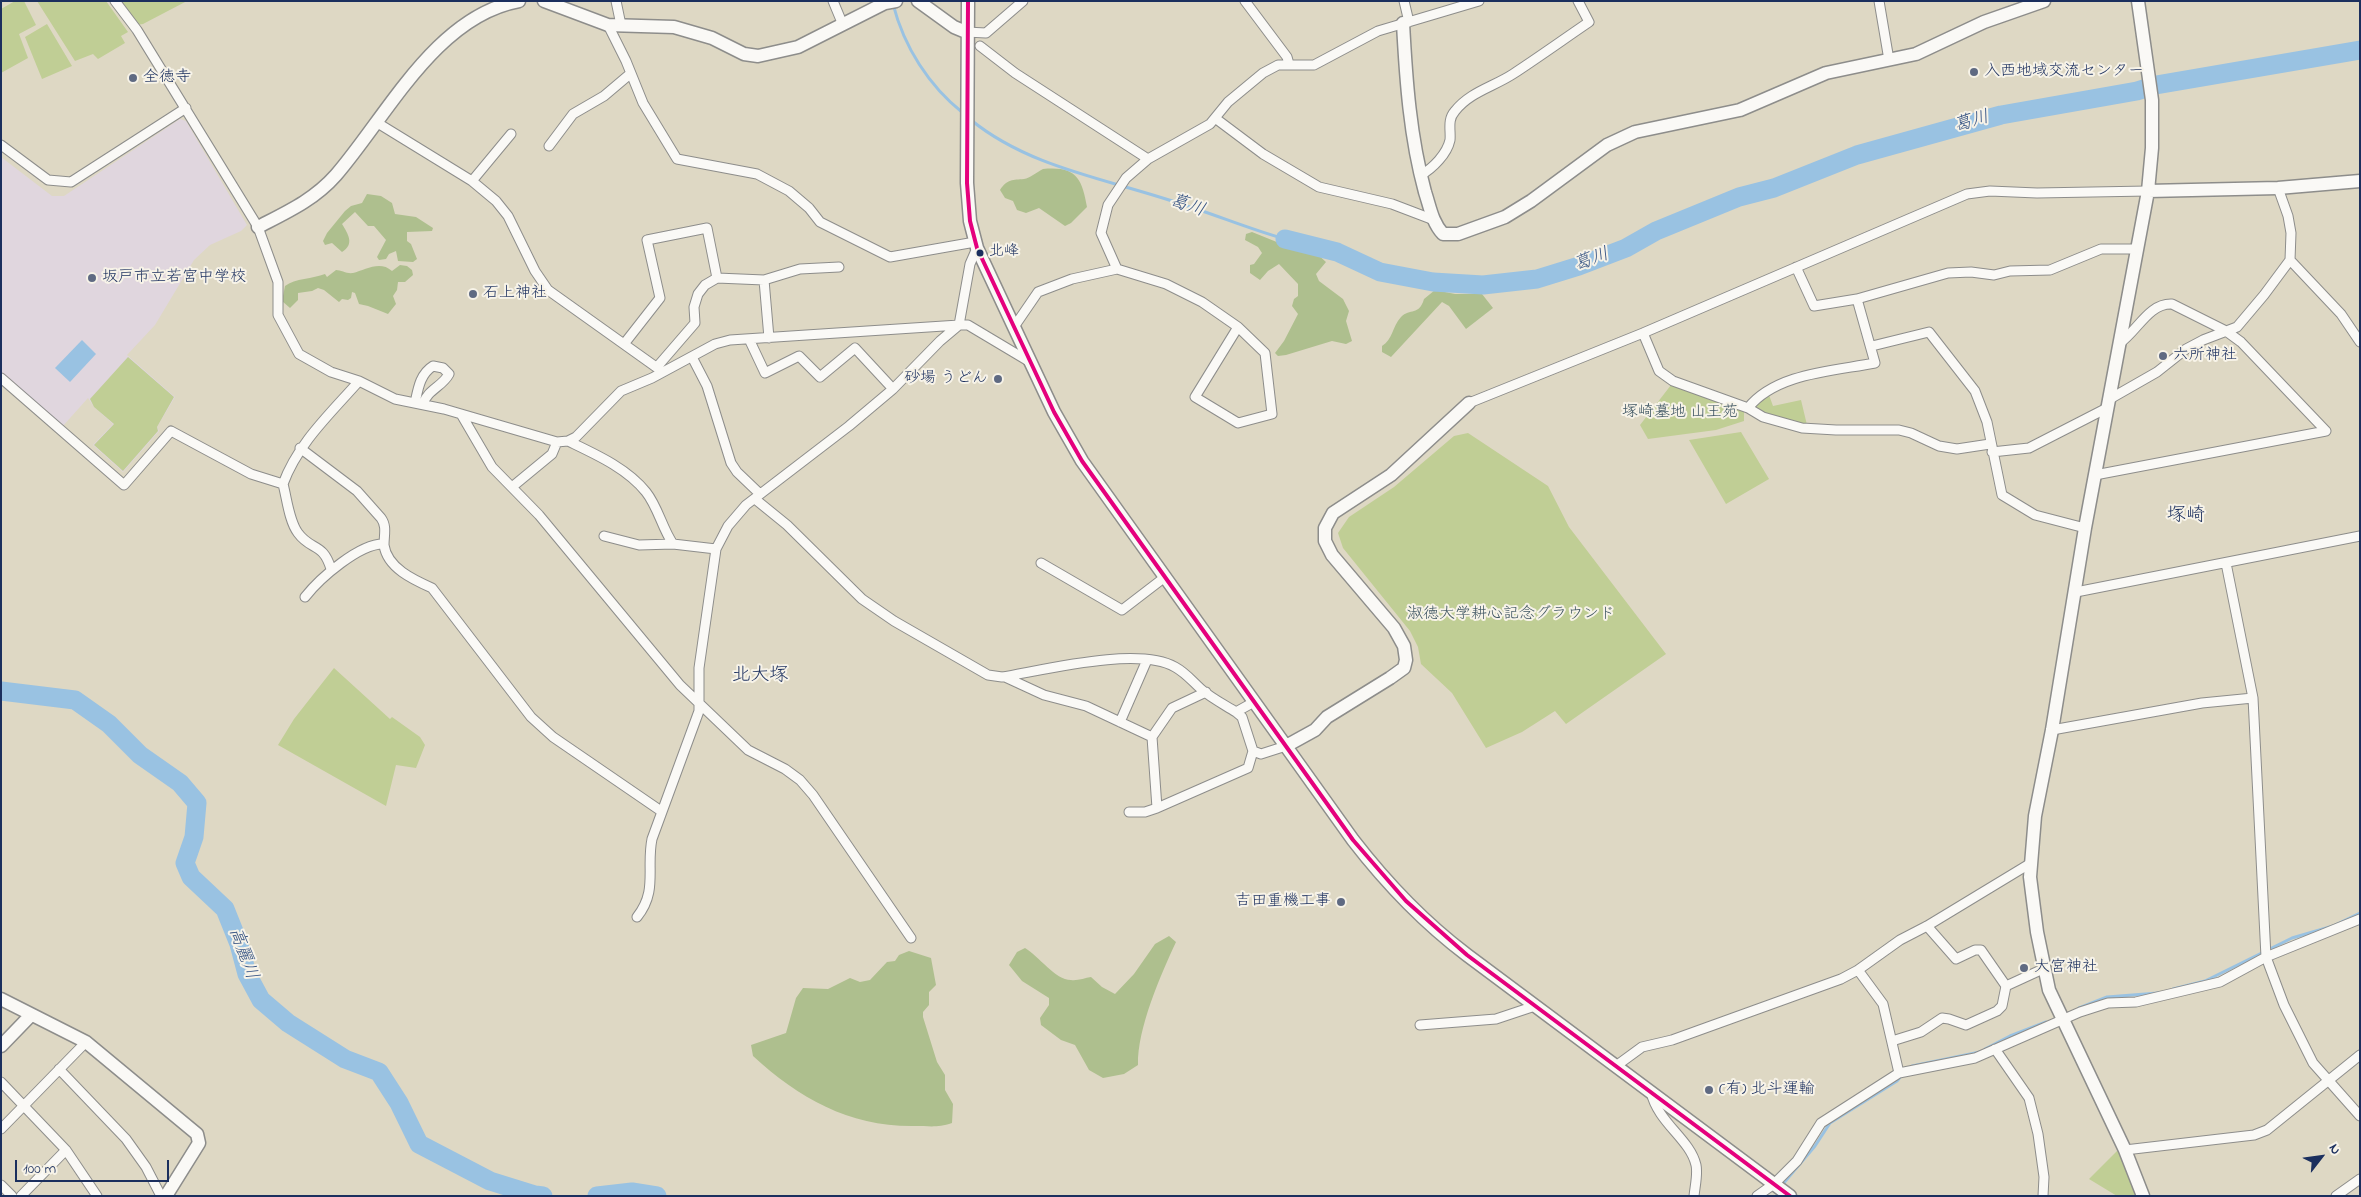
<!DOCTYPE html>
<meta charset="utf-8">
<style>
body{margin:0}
#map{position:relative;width:2361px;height:1197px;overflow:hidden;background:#ded8c4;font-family:"Indie Flower",sans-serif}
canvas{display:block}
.frame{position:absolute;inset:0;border:2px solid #1b2f5e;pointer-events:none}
.north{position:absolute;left:2296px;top:1132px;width:50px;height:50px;-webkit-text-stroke:4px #f7f3e8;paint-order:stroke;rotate:60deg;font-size:14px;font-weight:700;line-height:20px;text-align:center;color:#1b2f5e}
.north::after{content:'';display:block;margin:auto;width:18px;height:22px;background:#1b2f5e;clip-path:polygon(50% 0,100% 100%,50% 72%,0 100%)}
.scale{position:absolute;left:15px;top:1160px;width:154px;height:22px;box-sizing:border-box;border:2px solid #1b2f5e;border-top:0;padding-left:6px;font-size:15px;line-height:18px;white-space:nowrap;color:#1b2f5e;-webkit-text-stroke:4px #f7f3e8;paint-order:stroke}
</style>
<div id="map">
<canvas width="2361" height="1197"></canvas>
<div class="frame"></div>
<div class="north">N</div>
<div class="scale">100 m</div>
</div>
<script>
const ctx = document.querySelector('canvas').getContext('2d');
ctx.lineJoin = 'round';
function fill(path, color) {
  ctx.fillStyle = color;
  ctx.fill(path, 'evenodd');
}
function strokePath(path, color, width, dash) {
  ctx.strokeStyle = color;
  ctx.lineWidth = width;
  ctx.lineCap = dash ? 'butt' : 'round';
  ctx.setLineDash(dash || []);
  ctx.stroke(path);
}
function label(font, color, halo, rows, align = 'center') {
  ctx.font = font + ' "Indie Flower","Klee One",sans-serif';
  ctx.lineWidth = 4;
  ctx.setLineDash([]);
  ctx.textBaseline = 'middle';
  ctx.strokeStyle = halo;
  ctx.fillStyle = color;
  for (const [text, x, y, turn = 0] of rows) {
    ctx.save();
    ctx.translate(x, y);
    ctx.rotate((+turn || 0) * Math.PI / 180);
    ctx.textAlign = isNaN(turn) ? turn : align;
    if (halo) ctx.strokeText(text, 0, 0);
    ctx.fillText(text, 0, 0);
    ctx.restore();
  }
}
const built = new Path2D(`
 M180,119L186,121L247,225L241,231L210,245L194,260L155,325L127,355L175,397L157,427L159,431L123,472L93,445L113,424L94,407L88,398L62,427L1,373V157L52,196H64Z`);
const green = new Path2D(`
 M15,1H24L36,25L19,34L28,58L1,73V9Z
 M37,1H106L128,32L121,36L125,43L98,59L93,54L75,61Z
 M120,1H187L143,24L136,25Z
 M47,24L72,66L42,79L25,37Z
 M128,357L174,397L157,427L158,431L123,471L94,445L114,424L94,407L90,399Z
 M1671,385L1744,411V421L1716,430L1648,439L1640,425Z
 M1769,395L1773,406L1801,400L1807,425C1790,421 1766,418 1753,405Z
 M1741,432L1769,479L1726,504L1689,440Z
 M1468,433L1548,486L1569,527L1666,654L1566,724L1555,711L1522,732L1486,748L1452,693L1421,664L1418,647L1410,631L1343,548L1338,533L1349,517L1394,487L1454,436Z
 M334,668L390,719L392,717L420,737L425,745L416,768L396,765L386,806L278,745L294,719Z
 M2118,1150L2134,1185L2135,1196H2117L2089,1179Z`);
const forest = new Path2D(`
 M1043,169C1076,166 1082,178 1087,207L1071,223L1065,226L1039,208L1026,213L1017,210L1013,201L1005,198L1000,190C1007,179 1013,180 1024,179C1030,178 1037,172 1043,169Z
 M367,194L381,196L392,203L395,214L416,217L433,228L432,231L407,232V241L411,244L417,259L413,262L398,261L396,251L389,254L386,259L379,260L377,257L386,240L374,226H368L355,212L342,224C348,234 355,244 342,252L332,243L325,245L323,241L327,233L345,211L351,206L362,203Z
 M1252,232L1299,251L1316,253L1326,262L1316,274L1319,281L1343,299L1349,311L1346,321L1352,341L1346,344L1332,341L1286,355L1278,356L1275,353L1284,341L1298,314L1292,306L1294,299L1298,296V284L1279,264L1268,271L1260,280L1250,273V265L1254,264L1262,253L1258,247L1245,240L1246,234Z
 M400,265L407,266L412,270L413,275L405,282H398L397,290L393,296L396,304L388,314L368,306L359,304L355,293L352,292L351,298L348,300L342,299L339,302L324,290L318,288L312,291L298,293V300L290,308L282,301L285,286C295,278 313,279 325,274L327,277L336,270C341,270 347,274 353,273C365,270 380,260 392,271Z
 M1435,290L1455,294H1482L1493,308L1466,329L1449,306L1442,302L1391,357L1382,352V346C1393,339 1392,327 1401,317C1410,308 1419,316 1424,299Z
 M1169,936L1176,942C1161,974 1137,1029 1138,1065L1124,1074L1103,1078L1089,1070L1075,1045L1061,1040L1041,1025L1040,1018L1049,1005V998L1022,981L1009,965L1017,952L1025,948C1039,956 1055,980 1071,980C1077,981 1085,978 1091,977L1102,987L1115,994L1134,974L1155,944Z
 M909,951L931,958L936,985L929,992V1005L923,1012V1017L937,1062L945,1075V1090L953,1104L952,1123C937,1128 930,1126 915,1126C850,1127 800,1099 753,1056L751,1045L786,1033L796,998L803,988L828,989L850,978L860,982L870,980L887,962L895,961L899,955Z`);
const water = new Path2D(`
 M82,340L96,354L70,382L55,368Z`);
const stream = new Path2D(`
 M893,4C904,47 929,86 963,113
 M971,120C1030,168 1108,179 1178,203C1214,214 1249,229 1285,239
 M2173,989L2205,981L2292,938L2333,926L2360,913
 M2079,1008L2107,997L2158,993
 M1985,1049L2010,1036L2046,1022
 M1912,1066L1980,1052
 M1782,1185L1815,1146L1830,1123L1897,1081L1902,1075`);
const river = new Path2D(`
 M1285,239L1337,252L1380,272L1433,282L1483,285L1537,279L1579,266L1626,248L1656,231L1739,197L1774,188L1857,155L2001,115L2137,91L2156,85L2360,50
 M1,691L75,700L109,724L140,755L180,783L197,803L194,837L185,863L191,877L225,909L239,944L247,974L261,1000L288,1023L345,1059L379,1072L399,1103L419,1144L490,1181L535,1195L543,1196
 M597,1196L632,1192L657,1196`);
const street = new Path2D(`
 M115,1L137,30L258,227L278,282V315L299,354L331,372L359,381L395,399L444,409L557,442L568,441L576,437L621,391L652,378L715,344L730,340L959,325L970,264L977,248
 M616,1L621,25
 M833,1L843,25
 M1245,1L1287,57L1289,64
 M1404,1L1409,22
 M1879,1L1889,60
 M608,25L626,61L643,103L677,159L757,174L789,191L809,208L820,222L890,257L975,242
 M966,32L986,33L1023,1
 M980,46L1015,73L1148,159
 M1215,118L1263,154L1319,187L1392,204L1434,220
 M376,122L472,181L496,201L508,216L535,271L548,290L663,372
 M1,145L48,180L71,182L186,108
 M549,146L573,114L604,96L630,74
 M1421,175C1433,168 1447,154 1450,140C1451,130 1447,120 1455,111C1470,92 1493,87 1513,74C1539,57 1564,39 1589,22L1578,1
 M472,181L511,134
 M2290,260L2341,314L2360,342
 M1796,267L1814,306L1857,299
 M1117,269L1101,233L1108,205L1126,178L1148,159L1210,124L1228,102L1263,73L1278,65H1314L1378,31L1479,1
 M764,280L769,338
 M1014,327L1038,292L1072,279L1117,269L1166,284L1202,302L1238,327L1265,353L1272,414L1238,423L1195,397L1238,327
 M1643,333L1659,371L1673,381L1748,408L1763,417L1802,428L1836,430H1899L1911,433L1939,446L1957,449L1990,444
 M749,339L765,373L799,356L820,377L855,348L893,389
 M2120,343C2138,330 2149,303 2172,304L2226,331L2241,342L2326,431
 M624,344L660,298L647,240L707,228L717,278
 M1872,346L1929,332L1975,391L1987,422L2002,495L2035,515L2085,528
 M692,357L707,386L731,463L737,472L760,494
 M657,367L695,323L694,307L698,294L705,285L717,278L764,280L800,269L839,267
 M1,378L124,485L171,431L251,474L283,484C298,443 331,413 359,381
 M2108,400L2157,372L2186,349L2203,340L2237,327L2264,295L2290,260L2291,233L2288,216L2278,188
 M415,403C418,389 420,374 433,366L443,368L449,374C442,387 428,389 423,404
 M1469,403L1643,333L1967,194L1990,191L2037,193L2148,191
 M1748,408C1776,373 1834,371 1875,363L1857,299L1948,273L1971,272L1994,275L2010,271L2050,270L2101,249H2136
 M461,414L492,467L539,515L680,685L748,750L785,769L800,780L813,795L911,938
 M568,441C595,454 627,468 646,492C658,507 662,528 673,544L716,549
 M300,448L357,491L381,518C387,526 384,535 384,545C387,568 414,580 432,588L531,717L553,737L661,811
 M1992,452L2029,448L2107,408
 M2095,475L2326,431
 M283,484C287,499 289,521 298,533C311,551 323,542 331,569
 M512,487L552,454L557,442
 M755,499L787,525L862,599L894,621L988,675L1002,677C1044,670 1138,646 1175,667C1186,673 1192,681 1201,689C1211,698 1225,705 1236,712L1254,702
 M604,536L639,545L673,544
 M1041,563L1122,610L1165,577
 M2226,563L2253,698L2266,957L2284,1005L2313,1063L2360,1116
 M2076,592L2360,536
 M305,597C320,578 360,543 384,544
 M1005,677L1044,695L1086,706L1152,737
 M1120,722L1147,660
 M2052,730L2202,703L2253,698
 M1253,751L1261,754L1286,746
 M1157,808L1152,737L1172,708L1206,692
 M1129,812H1145L1157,808L1248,768L1253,751L1242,717L1236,712
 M637,917C658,891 646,868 652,839L699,711V668L716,549L728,526L746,505L849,426L893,389L940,341L959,325H968L1030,362
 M1927,926L1956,959L1975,950H1981L2006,986
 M1858,970L1883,1004L1899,1073
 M1420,1025L1496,1019L1535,1006
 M1892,1041L1921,1032L1942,1018L1949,1019L1966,1025L1997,1011L2002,1006L2006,986L2043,969
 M1995,1049L2029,1098L2038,1134L2044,1177L2043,1196
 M1616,1066L1642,1047L1672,1040L1841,979L1858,970L1900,940L1927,926L2031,863
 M59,1069L126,1139L146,1167L161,1196
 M1,1082L66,1150L97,1196
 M1651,1092C1658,1123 1690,1139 1696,1165C1698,1174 1695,1186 1694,1196
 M1,1129L86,1042
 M2125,1150L2254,1135L2267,1130L2360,1055
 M1,1185L12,1196
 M21,1196L66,1150
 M1757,1196L1774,1184L1797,1161L1821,1123L1899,1073L1975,1058L2080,1012L2108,1003L2136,1002L2220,982L2266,957L2360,919
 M2336,1196L2360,1179`);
const secondary = new Path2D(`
 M544,1L608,25L674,27L712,38L744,54L758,56L798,47L885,3L896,1
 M918,1L954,27L966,32
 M968,1L967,183L970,221L977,248L1014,327L1054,412L1082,461L1353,840C1387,884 1422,921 1467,955L1790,1196
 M2138,1L2152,100V148L2148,191L2085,528L2052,730L2035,816L2030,877L2037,932L2049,990L2125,1150L2143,1196
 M1403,23C1406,80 1410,137 1425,192C1430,207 1432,222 1443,234H1458L1505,217L1531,201L1607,145L1635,132L1740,110L1826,73L1916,54L1984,22L2044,1
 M2148,191L2278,188L2360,181
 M258,227C287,212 314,200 336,175C387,116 436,16 519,1
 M1286,746L1315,730L1327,717L1390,678L1404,668L1406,660L1404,646L1394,628L1332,555L1325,541V528L1333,513L1391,475L1469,403
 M1,999L86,1042L197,1134L199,1143L166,1196
 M1,1046L31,1015`);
const bus1 = new Path2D(`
 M968,1L967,183L970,221L977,248L1054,412L1082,461L1353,840L1406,901L1467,955L1790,1196`);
const markers = [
 [1974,72,5,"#5f6a82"],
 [133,78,5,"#5f6a82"],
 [980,253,4.5,"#1b2f5e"],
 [92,278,5,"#5f6a82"],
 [473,294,5,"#5f6a82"],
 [2163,356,5,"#5f6a82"],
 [998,379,5,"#5f6a82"],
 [1341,902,5,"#5f6a82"],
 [2024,968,5,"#5f6a82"],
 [1709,1090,5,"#5f6a82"]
];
const busNames = [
 ["北峰",989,253]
];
const poiNames = [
 ["入西地域交流センター",1984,72],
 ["全徳寺",143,78],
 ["坂戸市立若宮中学校",102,278],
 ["石上神社",483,294],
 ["六所神社",2173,356],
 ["砂場 うどん",988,379,"right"],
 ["吉田重機工事",1331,902,"right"],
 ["大宮神社",2034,968],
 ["(有) 北斗運輸",1719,1090]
];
const parkNames = [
 ["塚崎墓地 山王苑",1680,413],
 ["淑徳大学耕心記念グラウンド",1511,615]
];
const waterNames = [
 ["葛川",1972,123,-16],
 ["葛川",1187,207,19],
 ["葛川",1592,261,-20],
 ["高麗川",242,954,70]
];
const quarterNames = [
 ["塚崎",2186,517],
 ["北大塚",760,677]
];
fill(built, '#e0d6de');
fill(green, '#c0ce95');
fill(forest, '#aebf8e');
fill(water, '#99c2e2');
strokePath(stream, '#99c2e2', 3);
strokePath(river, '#99c2e2', 19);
strokePath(street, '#8d8d8b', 11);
strokePath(secondary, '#8d8d8b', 15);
strokePath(street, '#faf9f6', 9);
strokePath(secondary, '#faf9f6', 12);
strokePath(bus1, '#e5007d', 4);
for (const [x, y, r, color] of markers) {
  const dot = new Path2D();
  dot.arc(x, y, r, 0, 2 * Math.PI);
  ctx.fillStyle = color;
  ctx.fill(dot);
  strokePath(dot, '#f7f3e8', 2);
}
label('15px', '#1b2f5e', '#f7f3e8', busNames, 'left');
label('16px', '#1b2f5e', '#f7f3e8', poiNames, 'left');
label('16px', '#3e5562', '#f7f3e8', parkNames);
label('italic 18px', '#335182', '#f7f3e8', waterNames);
label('19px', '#1b2f5e', '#f7f3e8', quarterNames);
</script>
